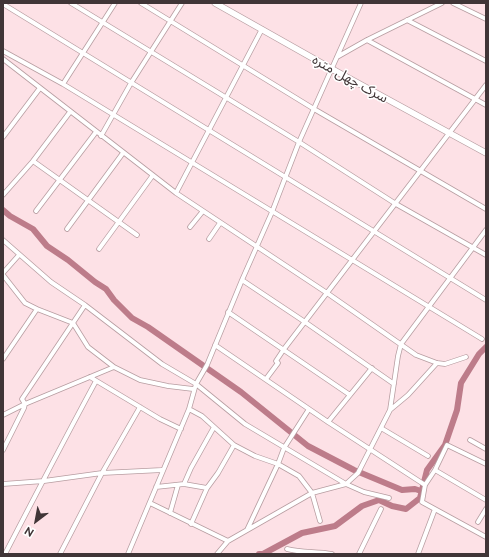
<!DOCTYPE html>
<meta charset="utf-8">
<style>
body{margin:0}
#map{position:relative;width:489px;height:557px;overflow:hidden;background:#fde1e6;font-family:Raleway,sans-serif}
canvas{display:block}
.frame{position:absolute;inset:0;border:4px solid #403537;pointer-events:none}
.north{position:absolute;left:16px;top:501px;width:40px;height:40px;-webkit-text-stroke:3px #fff;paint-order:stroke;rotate:212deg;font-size:11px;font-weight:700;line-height:16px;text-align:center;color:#403537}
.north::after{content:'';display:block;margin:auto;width:14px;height:18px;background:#403537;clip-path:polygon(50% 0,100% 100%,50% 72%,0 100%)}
</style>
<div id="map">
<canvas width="489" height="557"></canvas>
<div class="frame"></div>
<div class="north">N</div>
</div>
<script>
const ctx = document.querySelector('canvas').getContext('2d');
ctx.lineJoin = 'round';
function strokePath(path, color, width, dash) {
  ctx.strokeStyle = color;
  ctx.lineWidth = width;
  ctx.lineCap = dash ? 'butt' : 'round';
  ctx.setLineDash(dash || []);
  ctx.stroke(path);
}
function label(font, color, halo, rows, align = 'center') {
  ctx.font = font + ' Raleway,"Noto Sans Arabic",sans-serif';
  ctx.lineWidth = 3;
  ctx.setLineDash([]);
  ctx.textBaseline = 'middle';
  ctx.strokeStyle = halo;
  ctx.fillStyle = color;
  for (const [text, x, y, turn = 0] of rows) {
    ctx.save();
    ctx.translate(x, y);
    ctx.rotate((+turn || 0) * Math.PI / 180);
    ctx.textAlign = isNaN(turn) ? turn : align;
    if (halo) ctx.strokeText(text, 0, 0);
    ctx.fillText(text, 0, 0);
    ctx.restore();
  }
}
const river = new Path2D(`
 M3,210L10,216L33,229L47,246L68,260L95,282L106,289L114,300L132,318L148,327L241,392L308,446L354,470L402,490L415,489L421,491
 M259,554H263L302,533L335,526L362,506L379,500L392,506L406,509L420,498L427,470L445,445L457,410L461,383L479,354L486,347`);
const street = new Path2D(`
 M71,3L299,142L396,204L486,255
 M141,3L314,109L486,209
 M453,3L486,19
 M3,4L486,300
 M407,20L486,61
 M367,40L486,105
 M3,51L63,84L482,339
 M337,57L367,40L442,3
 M3,59L176,193L327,293L416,355L437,363L445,364L466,357
 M63,84L115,3
 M101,136L131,83L182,3
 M3,137L40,88
 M33,161L137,235
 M176,193L262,29
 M3,195L33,161L70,112
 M36,211L96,132
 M190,227L203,211
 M67,229L123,153
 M209,239L220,223
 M3,240L51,282L85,305L162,364L196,384L245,424L346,484L364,492L389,498
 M99,249L153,175
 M3,273L19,255
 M3,275L25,303L37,309L3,359
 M242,280L305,322L394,384
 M37,309L73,323L88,347L114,367
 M228,312L350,395
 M215,345L328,422L425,485L435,470L447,445L486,464
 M90,377L160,419L181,429
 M266,379L278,363L276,361L284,349L486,85
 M189,409L202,416L234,445L255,456L278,464L299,476L312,493L320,521
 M390,410L408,395L437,363
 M3,415L25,404L114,367L140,380L168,386L193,389
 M328,422L372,368
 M381,428L428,456
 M470,440L486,449
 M3,450L24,408L25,404L22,399L85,305
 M435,470L486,500
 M3,484L44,481L102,473L162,470
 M184,484L191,468L214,427
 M425,485L422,502L486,537
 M156,487L184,484L207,488
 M150,503L228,541
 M170,513L178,485
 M478,522L486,509
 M191,524L207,488L218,473L234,445
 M247,530L278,464L284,448L309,409
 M287,549C302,553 317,551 332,554
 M5,554C35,496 65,438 96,381
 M60,554L102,473L140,407
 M128,554L189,409L196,384L207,365L242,280L272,212L299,142L361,3
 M217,554L228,541L312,493L346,484L358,473L390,410L398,356L401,344L486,230
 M359,554L381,509
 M418,554L435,509`);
const secondary = new Path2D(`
 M215,3L332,69L486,153`);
const streetNames = [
 ["سرک چهل متره",350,79,29]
];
strokePath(river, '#bd7c8a', 6);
strokePath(street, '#b79da1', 5.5);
strokePath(secondary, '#b79da1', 7);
strokePath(street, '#fff', 4);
strokePath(secondary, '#fff', 5.5);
label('14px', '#403537', '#fff', streetNames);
</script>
